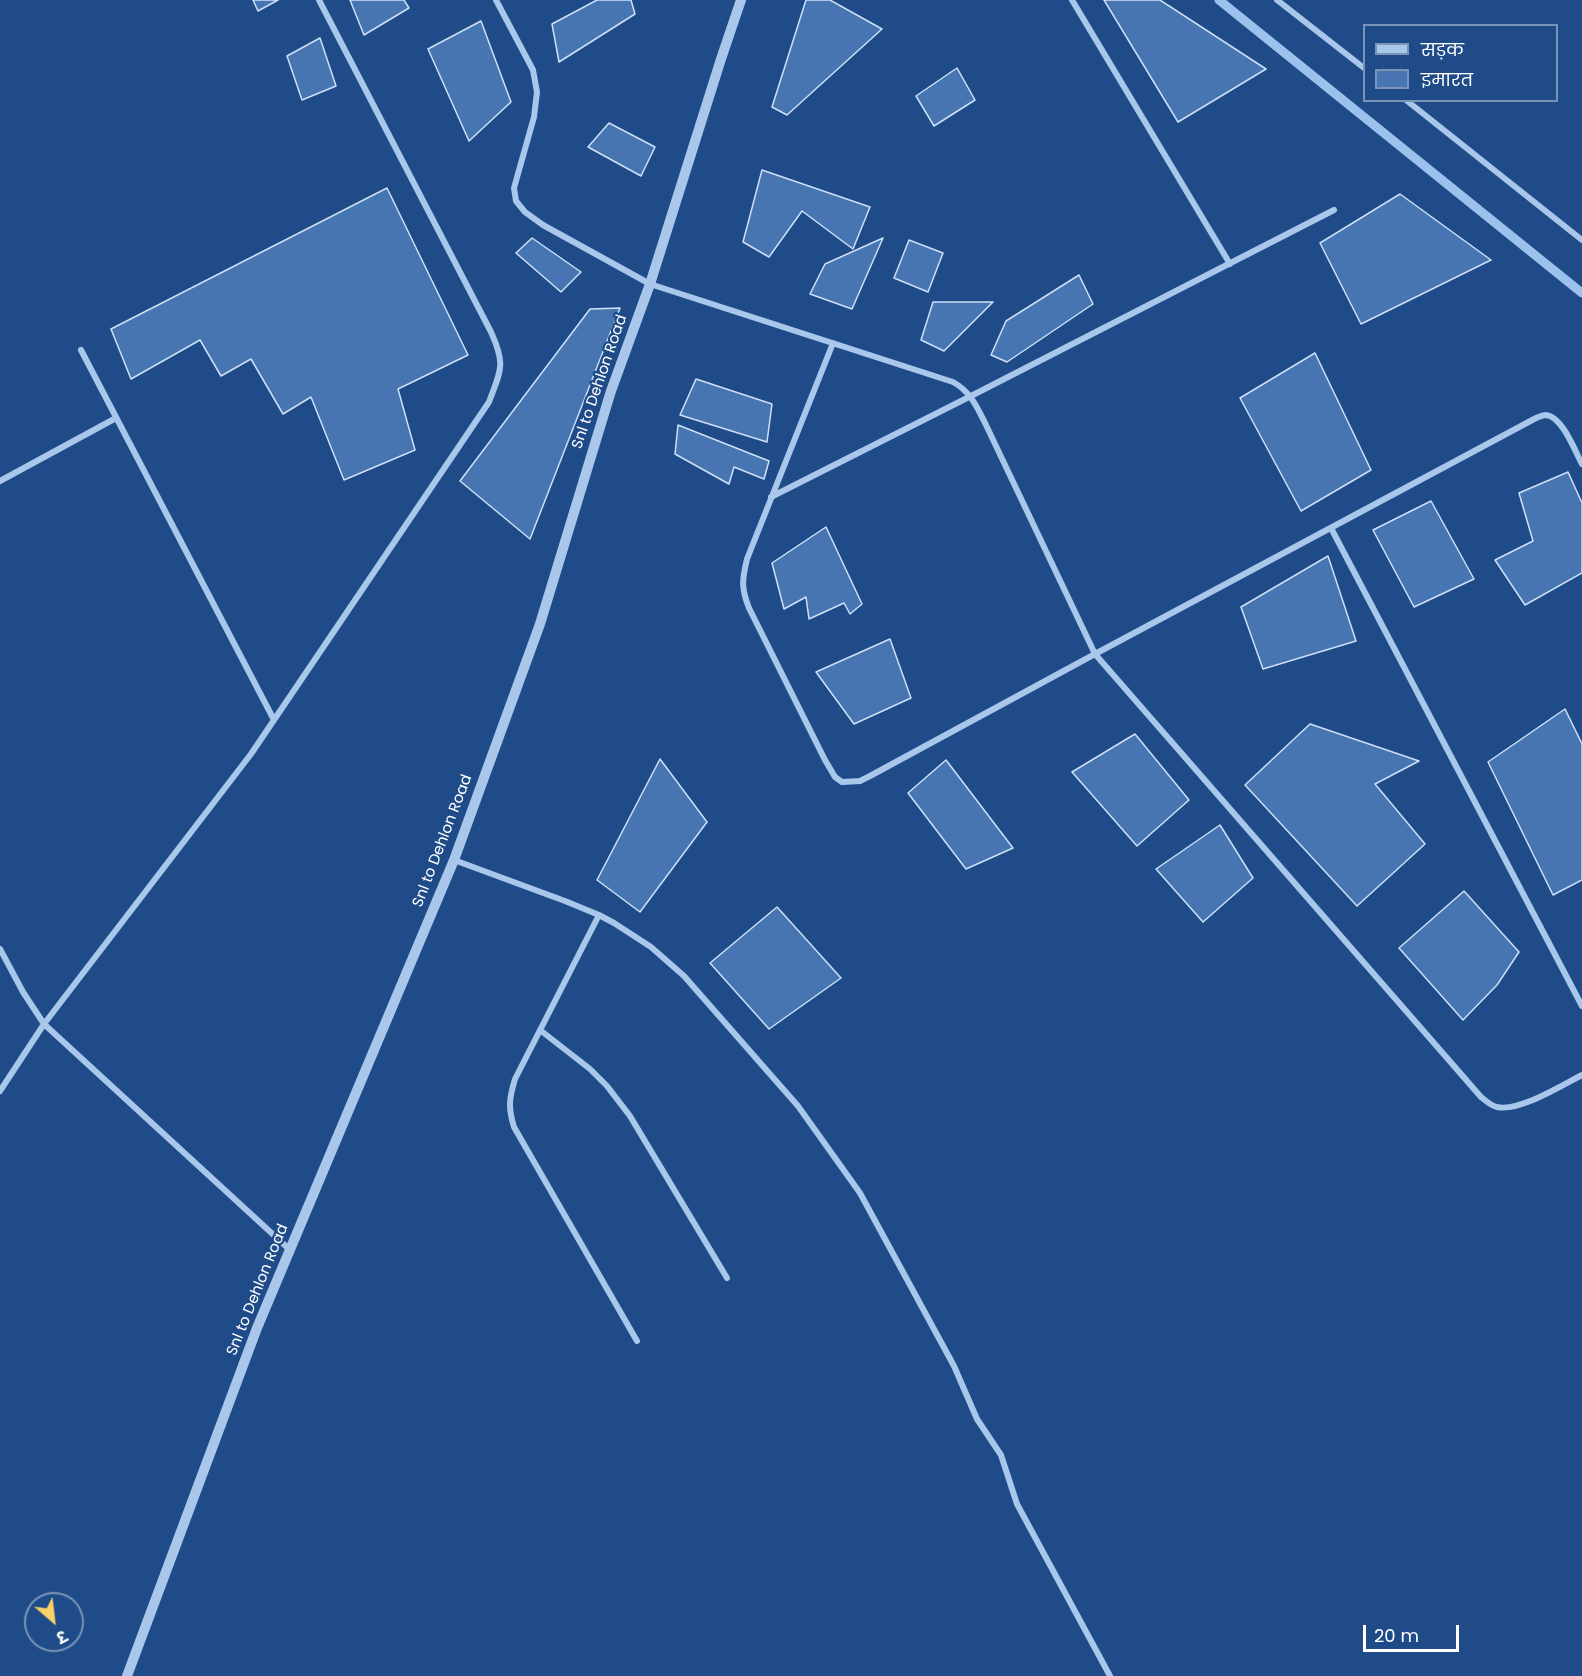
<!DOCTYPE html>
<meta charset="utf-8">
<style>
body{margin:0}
#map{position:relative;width:1582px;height:1676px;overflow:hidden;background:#1f4c88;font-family:Poppins,"Noto Sans Devanagari",sans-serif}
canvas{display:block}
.legend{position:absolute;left:1363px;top:24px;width:195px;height:78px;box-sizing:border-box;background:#1f4c88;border:2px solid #7994b8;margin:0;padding:8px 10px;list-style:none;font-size:18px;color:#fff}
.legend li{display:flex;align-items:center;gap:12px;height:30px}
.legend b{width:30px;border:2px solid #7994b8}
.north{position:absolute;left:24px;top:1592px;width:60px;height:60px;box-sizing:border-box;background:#1f4c88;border:2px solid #7994b8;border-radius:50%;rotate:152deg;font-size:16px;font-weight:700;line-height:24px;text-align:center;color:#fff}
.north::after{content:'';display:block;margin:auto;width:21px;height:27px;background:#f9d169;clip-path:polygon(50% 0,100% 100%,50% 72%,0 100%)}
.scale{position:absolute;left:1363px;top:1625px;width:96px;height:27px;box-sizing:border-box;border:3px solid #fff;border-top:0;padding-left:8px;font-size:18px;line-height:21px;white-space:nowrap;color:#fff;-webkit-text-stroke:4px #1f4c88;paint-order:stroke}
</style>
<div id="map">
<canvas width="1582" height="1676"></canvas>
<ul class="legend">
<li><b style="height:8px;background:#a9c6eb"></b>सड़क</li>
<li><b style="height:16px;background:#4775b1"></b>इमारत</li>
</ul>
<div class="north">उ</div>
<div class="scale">20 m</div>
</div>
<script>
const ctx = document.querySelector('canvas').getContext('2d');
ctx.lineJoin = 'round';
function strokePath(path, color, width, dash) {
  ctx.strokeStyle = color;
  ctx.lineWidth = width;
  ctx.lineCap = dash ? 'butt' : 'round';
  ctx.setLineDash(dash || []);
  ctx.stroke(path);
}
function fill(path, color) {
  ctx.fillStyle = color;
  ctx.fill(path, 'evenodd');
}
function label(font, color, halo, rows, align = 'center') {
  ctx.font = font + ' Poppins,sans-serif';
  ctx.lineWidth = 4.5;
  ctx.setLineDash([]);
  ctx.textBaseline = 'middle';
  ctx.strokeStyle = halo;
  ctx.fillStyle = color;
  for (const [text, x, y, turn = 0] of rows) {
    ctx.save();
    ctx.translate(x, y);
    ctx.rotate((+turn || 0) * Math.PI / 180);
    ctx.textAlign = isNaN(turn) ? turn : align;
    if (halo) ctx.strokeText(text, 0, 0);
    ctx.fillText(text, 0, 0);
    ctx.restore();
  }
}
const stream = new Path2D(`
 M1219,0L1582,293`);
const building = new Path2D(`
 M253,0H278L258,11Z
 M350,0H404L409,8L364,35Z
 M597,0H631L635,14L559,62L552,24Z
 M806,0H830L882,29L787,115L772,107Z
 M1104,0H1160L1266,69L1178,122Z
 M481,21L511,102L469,141L428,49Z
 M320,38L336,86L302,100L287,56Z
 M957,68L975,100L934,126L916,96Z
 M609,123L655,147L641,176L588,147Z
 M762,170L870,207L853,249L802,211L769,257L743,242Z
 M387,188L468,355L398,389L415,450L344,480L311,397L283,414L251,359L221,376L200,340L131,379L111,329Z
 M1400,194L1491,260L1361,324L1320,243Z
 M532,238L581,272L561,292L516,253Z
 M883,238L852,309L810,294L825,264Z
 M909,240L943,253L928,292L894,278Z
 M1079,275L1093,304L1007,362L991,355L1006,321Z
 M933,302H993L944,351L921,340Z
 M620,308L530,539L460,481L590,309Z
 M1315,353L1371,470L1301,511L1240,398Z
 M696,379L772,404L767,442L680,415Z
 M678,425L769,461L764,479L734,467L729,484L675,454Z
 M1568,472L1582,503V573L1525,605L1495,560L1533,541L1519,493Z
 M1431,501L1474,579L1414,607L1373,530Z
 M826,527L862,604L850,614L844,603L809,619L806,597L784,609L772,563Z
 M1328,556L1356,641L1263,669L1241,607Z
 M890,639L911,698L854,724L816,672Z
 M1565,709L1582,744V880L1553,895L1488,762Z
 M1310,724L1419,761L1375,784L1425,844L1357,906L1245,785Z
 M1135,734L1189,800L1137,846L1072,772Z
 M660,759L707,822L640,912L597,880Z
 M946,760L1013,848L966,869L908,793Z
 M1220,825L1253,878L1203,922L1156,869Z
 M1464,891L1519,952L1497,985L1463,1020L1399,948Z
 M777,907L841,978L769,1029L710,963Z`);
const minor = new Path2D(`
 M496,0L533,70L537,92L534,117L514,188L516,201L525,212L543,225L650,284L953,382C971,392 977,407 986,425L1095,654L1481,1097C1485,1100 1491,1106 1497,1107C1519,1112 1561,1086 1582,1075
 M1072,0L1230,264
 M1277,0L1364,68
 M1406,100L1582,240
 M833,343L747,559C742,580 741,588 749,608L825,760L835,777L842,782L860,781L870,776L1095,654L1536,418C1539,417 1542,415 1546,415C1562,416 1575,451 1582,464
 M81,350L274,720
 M0,481L116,418
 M771,497L971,396L1334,210
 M1331,528L1582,1006
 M454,860L565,901L599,915L614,923L651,947L684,976L798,1106L860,1193L954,1366L977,1419L1001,1455L1017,1504L1110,1676
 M599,915L515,1079C509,1099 508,1107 514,1127L637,1341
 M0,949L23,992L44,1024L290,1250
 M540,1030L590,1069L607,1086L630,1116L727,1278
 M0,1091L44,1024L251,754L489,402C501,370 506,365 491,332L319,0`);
const tertiary = new Path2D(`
 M127,1676L257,1328L454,860L540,624L611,391L650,284L721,59L741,0`);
const streetNames = [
 ["Snl to Dehlon Road",600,382,-71],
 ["Snl to Dehlon Road",443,841,-69],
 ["Snl to Dehlon Road",258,1290,-68]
];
strokePath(stream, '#9cc1ec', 9);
fill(building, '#4775b1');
strokePath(building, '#cee0f8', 1.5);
strokePath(minor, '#a9c6eb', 6);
strokePath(tertiary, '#a9c6eb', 10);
label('15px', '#fff', '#1f4c88', streetNames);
</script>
